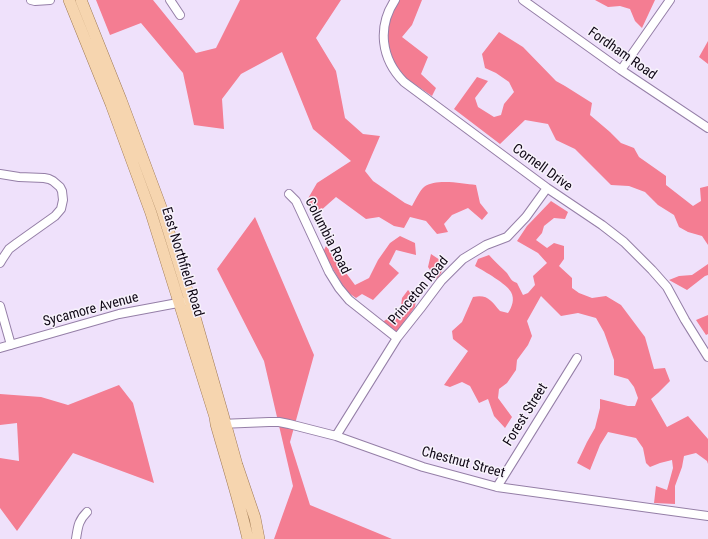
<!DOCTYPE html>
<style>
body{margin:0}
canvas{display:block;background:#efe1fb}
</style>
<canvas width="708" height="539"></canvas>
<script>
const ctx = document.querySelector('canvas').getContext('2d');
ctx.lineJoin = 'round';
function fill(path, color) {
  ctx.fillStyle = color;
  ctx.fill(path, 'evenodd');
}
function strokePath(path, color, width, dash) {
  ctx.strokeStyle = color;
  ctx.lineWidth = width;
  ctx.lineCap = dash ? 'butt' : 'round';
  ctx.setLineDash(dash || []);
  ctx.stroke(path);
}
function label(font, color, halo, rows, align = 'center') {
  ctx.font = font + ' "Roboto Condensed",sans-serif';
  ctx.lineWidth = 3;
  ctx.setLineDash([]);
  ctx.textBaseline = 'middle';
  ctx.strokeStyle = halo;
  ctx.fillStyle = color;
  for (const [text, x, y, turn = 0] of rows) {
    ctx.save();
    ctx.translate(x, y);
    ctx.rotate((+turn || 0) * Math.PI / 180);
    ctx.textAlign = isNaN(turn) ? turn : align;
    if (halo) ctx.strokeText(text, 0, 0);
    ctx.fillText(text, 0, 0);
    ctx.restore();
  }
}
const forest = new Path2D(`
 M96,0H153L196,53L216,48L240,0H341L316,38L336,71L345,118L363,134L380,136L365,171L373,181L405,203L412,206C415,201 420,190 424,187C437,178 462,184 476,185L480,203L488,213L482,220L468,208L452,215L444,224L448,232L437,234L426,221L410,217L404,228L394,226L379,217L366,219L336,197L318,213L306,202L317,183L351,161L313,129L282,52L241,74L222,99L224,129L194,125L183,73L141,23L110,35Z
 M399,0H422L412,25L402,37L428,57L421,74L436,88L432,96L404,77L394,65L386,44L388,26L393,9Z
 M595,0H655L642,28L635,21L630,9L620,6L608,7Z
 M499,32L523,47L556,81L565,86L592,103L590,115L610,132L621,143L634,148L639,157L666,176V185L693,206L701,201L700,188L708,186V245L702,236L688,232L679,227L674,215L658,205L645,192L629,186L611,185L575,149L556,140L548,124L525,120L500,144L454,109L477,77L488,81L475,98L478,107L494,117L501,115L504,104L514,92L509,82L496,73L485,68L482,54Z
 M708,41V64L699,57Z
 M551,201L568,212L565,219L554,218L544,226L542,233L536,240L547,248L554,243L564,246V259L559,266L572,278V288L579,293L592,298L606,296L621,305L645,337L654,369L665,368L670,381L658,393L651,399L667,427L688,416L708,439V464L707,461L696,453L684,456L682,467L675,486V504L654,503L656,486L667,490L673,468L672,460L660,463L650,467L646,463L643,448L636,438L608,432L600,445L590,470L577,463L587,442L595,428L600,408V399L628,406H635L638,398L634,387L628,379L614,375V360L604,332L596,318L578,313L561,316L541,296L527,321L532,336L528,345L517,360L516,370L507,383L499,389L498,398L512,417L505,428L494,416L488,399L479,403L470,386L462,382L450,387L444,385L468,351L453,339L452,331L462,322L473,297C488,294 491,301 500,311L508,313C512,307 515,299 511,292C507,284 484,271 475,266L478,259L489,255C494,261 500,266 506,272C510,276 510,281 517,283L523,295L528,293L535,285L533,276L547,263L538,253L517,241L527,226Z
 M255,217L314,355L290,442L310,505L392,539H274L293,486L264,361L217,269Z
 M400,236L415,243L416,255L396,250L389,264L399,273L373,300L362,294L356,298L346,291L323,252L326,246L355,285L369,278L378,260L390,243Z
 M431,254L446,264L437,280L428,267Z
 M708,264V275L705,276L687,290L669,280L679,276L692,275Z
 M408,290L416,299L415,307L396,333L381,323L387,319L395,318L401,306L402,298Z
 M708,315V334L706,335L696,320Z
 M119,385L133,403L154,483L73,453L17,531L0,508V458L19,461L17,423L0,425V394L41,397L68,405Z`);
const minor = new Path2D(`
 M31,0L35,1L50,0
 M170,0L180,15
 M395,0C377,27 381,59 404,82L547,188L602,225L624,242L652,270L667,287L685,320L708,357
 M523,0L621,70L708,128
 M621,70L670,0
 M0,174L19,177L44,178L49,179L53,181L60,187L62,191L63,200L61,209L55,216L17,243L9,249L3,258L0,263
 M289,194L296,201L329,272L339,288L349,300L397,338
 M0,306L11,345
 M0,348L119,314L183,302
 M220,424L269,422H279L289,424L336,436L423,467L497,487L708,516
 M336,436L397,338L420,309L441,281L463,259L486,245L507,237L526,217L547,188
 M497,487L577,358
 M76,539C78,527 78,521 87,512`);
const major = new Path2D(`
 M69,0L111,104L151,213L215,417L216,424C227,463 239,500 248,539
 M81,0L121,100L162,210L190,300L223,415L237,465L255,518L259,539`);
const streetNames = [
 ["Fordham Road",622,54,35],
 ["Cornell Drive",542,168,36],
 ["Columbia Road",327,236,63],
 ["East Northfield Road",182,262,73],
 ["Princeton Road",419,291,-50],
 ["Sycamore Avenue",91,310,-15],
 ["Forest Street",526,415,-58],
 ["Chestnut Street",463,463,15]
];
fill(forest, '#f47d92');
strokePath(minor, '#957fa7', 10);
strokePath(major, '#a17b56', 12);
strokePath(minor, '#fff', 8);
strokePath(major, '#f6d5af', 11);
label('14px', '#0f0715', '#f7f2fb', streetNames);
</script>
